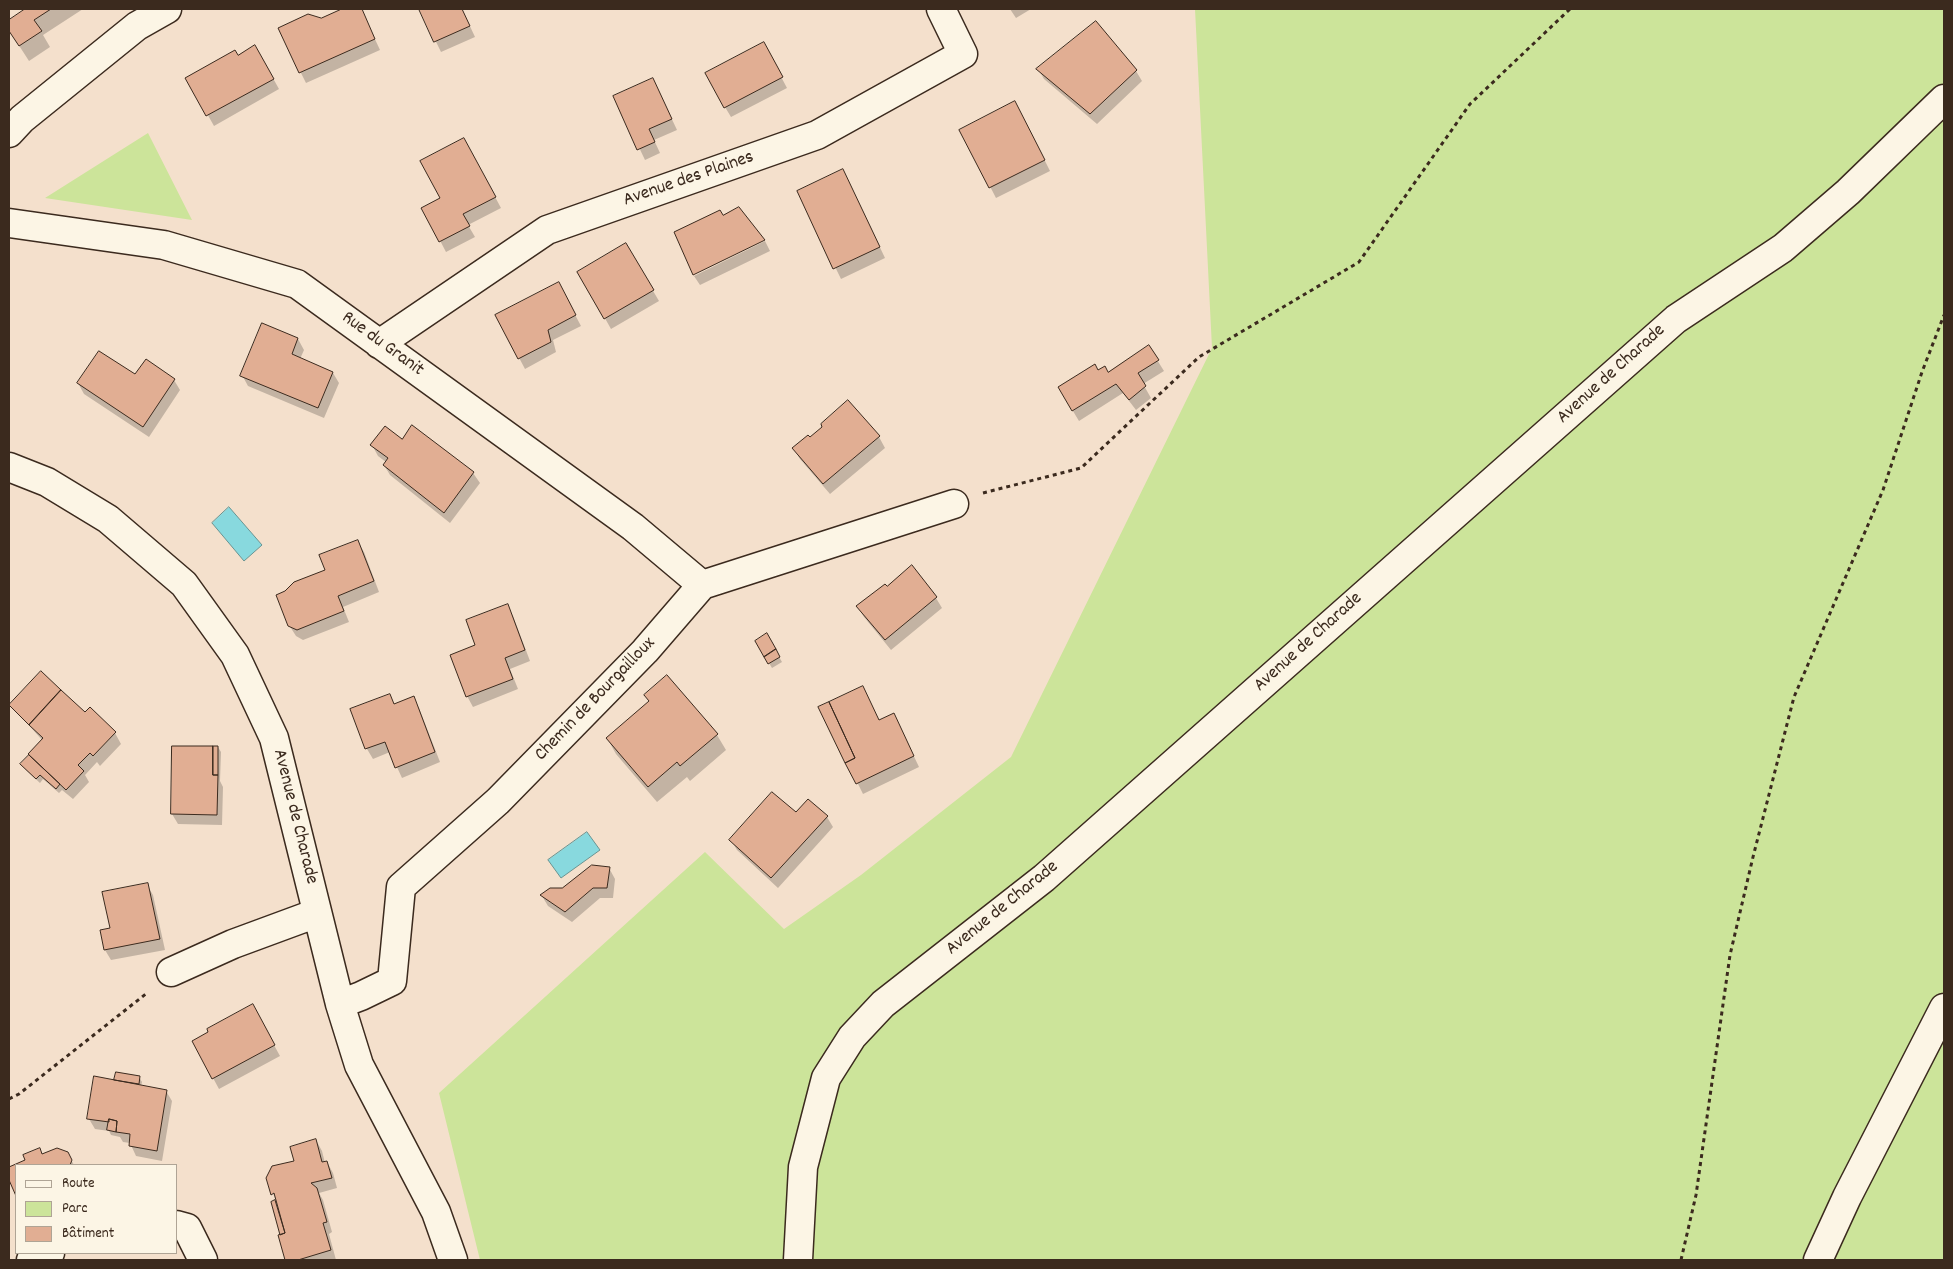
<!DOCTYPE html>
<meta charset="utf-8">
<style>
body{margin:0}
#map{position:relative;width:1953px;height:1269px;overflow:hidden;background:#f4e0cc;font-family:Dekko,sans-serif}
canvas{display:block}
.frame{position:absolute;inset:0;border:10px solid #3b2a1e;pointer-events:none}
.legend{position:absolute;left:15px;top:1164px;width:162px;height:90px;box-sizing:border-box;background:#fcf5e5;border:1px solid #afa495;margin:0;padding:6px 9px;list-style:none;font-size:15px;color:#3b2a1e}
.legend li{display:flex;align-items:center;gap:10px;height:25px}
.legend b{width:25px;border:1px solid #afa495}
</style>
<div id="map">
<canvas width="1953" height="1269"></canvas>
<div class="frame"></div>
<ul class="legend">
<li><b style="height:6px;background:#fcf5e5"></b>Route</li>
<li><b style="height:14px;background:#cce49a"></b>Parc</li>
<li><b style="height:14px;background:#e1ae93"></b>Bâtiment</li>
</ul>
</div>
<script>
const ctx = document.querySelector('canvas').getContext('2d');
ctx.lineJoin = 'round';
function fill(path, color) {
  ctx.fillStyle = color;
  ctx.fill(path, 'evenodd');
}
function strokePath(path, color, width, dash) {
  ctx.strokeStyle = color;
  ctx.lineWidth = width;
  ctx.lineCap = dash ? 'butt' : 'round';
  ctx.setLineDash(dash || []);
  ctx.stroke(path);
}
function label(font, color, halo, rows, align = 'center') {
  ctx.font = font + ' Dekko,sans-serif';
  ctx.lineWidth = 4.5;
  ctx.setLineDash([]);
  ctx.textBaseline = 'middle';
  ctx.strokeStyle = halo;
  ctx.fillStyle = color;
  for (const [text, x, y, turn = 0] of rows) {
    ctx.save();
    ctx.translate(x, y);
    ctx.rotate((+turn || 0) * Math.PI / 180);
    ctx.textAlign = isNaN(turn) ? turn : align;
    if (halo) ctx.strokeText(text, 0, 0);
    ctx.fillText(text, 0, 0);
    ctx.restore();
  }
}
const green = new Path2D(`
 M1195,9H1944V1260H480L439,1093L705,852L784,929L861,875L1011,757L1212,348Z
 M148,133L192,220L45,198Z`);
const water = new Path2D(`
 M229,507L262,545L244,561L212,523Z
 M587,832L600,850L561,878L548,860Z`);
const shadow = new Path2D(`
 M27,9H83L43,35L50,47L29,61L9,30V21Z
 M345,9H361L380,50L306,83L279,29L321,19Z
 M420,9H462L475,37L441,52Z
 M1010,9H1031L1016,18Z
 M255,46L279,89L214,126L187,78L237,56Z
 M769,54L787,88L731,117L725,107Z
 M1038,69L1136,71L1142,81L1097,124L1044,79Z
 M653,79L677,130L654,140L660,153L645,160L615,97Z
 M1021,113L1050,171L996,198L961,130Z
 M470,150L501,208L468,225L475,237L446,252L423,208L441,198Z
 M843,170L885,258L841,279L798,191Z
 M765,241L770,251L700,285L694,276Z
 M626,245L659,301L611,329L579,272Z
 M564,294L581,326L553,340L556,352L525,369L497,316Z
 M263,325L298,339L304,350L300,359L333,373L339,383L324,418L248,386L242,375Z
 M1149,347L1164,371L1143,384L1151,398L1136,410L1123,393L1079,421L1059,388L1098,372L1108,373Z
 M174,380L180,390L149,437L84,394L78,383Z
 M848,402L879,437L885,448L830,494L800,459L794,449L810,439Z
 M402,441L473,473L480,483L450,523L390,475L384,465L386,462L378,456L372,445Z
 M358,542L364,552L379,592L343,607L349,622L303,640L296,636L289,625L286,592L327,571Z
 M911,567L936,598L942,608L891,650L864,617L858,607L887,588Z
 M507,605L513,616L530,661L510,669L518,689L473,707L467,696L477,646Z
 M766,635L782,662L772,668L756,641Z
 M645,695L717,735L726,750L690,781L687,777L657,802L616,754L607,738L649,702Z
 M413,698L419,708L440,762L402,778L390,752L373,759L367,749L352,710L395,705Z
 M868,698L880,722L899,725L919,767L863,794L820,707Z
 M11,705L85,714L115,733L121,744L100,766L97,762L85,775L89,782L73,799L62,790L59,793L43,779L40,783L25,769L22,764L42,740Z
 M218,747L221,752L220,781L223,787L222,825L178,824L172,814Z
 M796,814L827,817L833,827L778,888L737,850L731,840Z
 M609,868L615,879L613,898H600L572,922L548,906L542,896Z
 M147,885L153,895L165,950L111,960L105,950L101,931L111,929Z
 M258,1016L280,1056L219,1089L193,1041Z
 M139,1077L142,1082L141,1086L166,1091L172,1101L162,1161L136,1156L130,1143L123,1142L120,1137L111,1135L109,1131L95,1129L89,1119L117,1082L116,1079Z
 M316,1140L322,1151L325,1163L327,1162L333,1173L337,1188L319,1193L323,1200L332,1232L329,1234L336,1260H286L279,1236L281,1235L272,1202L276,1201L267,1178L295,1162Z
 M67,1153L74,1165H16V1193L9,1177V1169L26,1160L43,1155Z`);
const building = new Path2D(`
 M25,9H51L34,20L42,31L19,46L9,31V20Z
 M342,9H362L375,39L299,73L278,28L308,14L321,18Z
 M419,9H462L470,26L434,42Z
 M1096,21L1137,70L1090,114L1036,69Z
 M764,42L783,77L724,108L705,73Z
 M255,45L274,79L206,116L185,78L235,50L238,55Z
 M653,78L672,119L649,129L655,142L637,150L613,96Z
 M1015,101L1045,160L989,188L959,130Z
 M464,138L496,197L463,214L470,226L439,242L421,208L440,198L420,161Z
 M843,169L880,247L833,269L797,191Z
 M739,207L765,240L693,275L674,232L720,210L723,215Z
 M626,243L654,290L604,319L577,272Z
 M559,282L576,315L548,330L551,342L518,359L495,315Z
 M262,323L298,338L292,354L333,372L318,408L240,376Z
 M1149,345L1159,360L1138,373L1146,386L1129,400L1116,384L1072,411L1058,387L1095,364L1098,370L1105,366L1108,372Z
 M99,351L135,374L146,359L175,379L143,427L77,383Z
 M848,400L880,436L823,484L792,448L808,435L810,437L822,427L821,424Z
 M412,425L474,472L444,513L383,465L388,458L370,445L385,426L402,439Z
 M358,540L374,581L338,596L344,611L297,630L288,626L276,595L285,591L294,582L325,570L319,555Z
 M912,565L937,597L885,640L856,606L885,584L887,586Z
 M508,604L525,650L505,658L513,679L466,697L450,655L475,645L466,620Z
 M767,633L776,649L764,657L755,641Z
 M776,649L780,657L768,664L764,657Z
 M41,671L61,690L29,725L9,705Z
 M667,675L718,734L680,766L677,762L648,787L606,738L649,701L644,695Z
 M863,686L879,720L894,713L914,756L856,784L845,763L855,758L829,702Z
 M61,690L85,712L90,707L116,732L93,756L90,753L78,765L84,771L66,790L28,754L43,738L29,725Z
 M390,694L394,704L414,696L435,752L395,768L385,742L365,749L350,709Z
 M829,702L855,758L845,763L818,707Z
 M172,746H213V775H218L217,815L171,814Z
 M213,746H218V775H213Z
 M29,755L60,784L56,789L40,775L36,779L20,764Z
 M772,792L796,812L808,799L828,816L771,878L729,840Z
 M592,865L610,867L607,888H593L565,912L540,895L550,888H562Z
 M148,883L160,939L104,950L100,930L110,928L102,892Z
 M253,1004L275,1045L212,1079L192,1041L208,1032L207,1029Z
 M116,1072L140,1076L139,1084L114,1080Z
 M94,1076L167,1090L157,1151L129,1146L130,1134L116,1132L117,1121L109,1119V1122L87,1119Z
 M109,1119L117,1121L116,1132L107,1130Z
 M316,1139L322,1162L327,1161L332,1178L311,1183L317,1188L327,1222L323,1223L331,1250L298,1260H285L278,1235L285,1233L274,1193L271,1195L266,1178L272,1166L294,1161L290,1147Z
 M40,1148L42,1154L57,1148L68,1152L72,1160L70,1165H16V1196L9,1180V1167L25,1160L23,1155Z
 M275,1200L285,1233L280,1235L271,1202Z`);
const path = new Path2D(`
 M983,493L1081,468L1199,357L1359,262L1470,104L1570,9
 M9,1099L19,1094L147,993
 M1681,1260L1696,1195L1730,955L1753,857L1794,697L1883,490L1922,372L1944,315`);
const minor = new Path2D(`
 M9,133L22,119L137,26L167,9
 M9,223L164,245L297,284L633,527L702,585
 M379,344L547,230L817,135L963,54L941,9
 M9,467L47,482L108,519L184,584L235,655L274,738L340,1004L359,1065L436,1212L453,1260
 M171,972L233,944L317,913
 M340,1004L361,996L392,981L401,887L498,801L645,651L702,585L954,504
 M176,1225L187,1228L203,1260
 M31,1260L50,1253
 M798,1260L803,1167L826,1078L852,1037L883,1004L1044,878L1676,319L1783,248L1848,192L1944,99
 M1818,1260L1847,1197L1944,1008`);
const streetNames = [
 ["Avenue des Plaines",689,180,-19],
 ["Rue du Granit",382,345,36],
 ["Avenue de Charade",1612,375,-42],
 ["Avenue de Charade",1309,643,-42],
 ["Chemin de Bourgailloux",596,700,-46],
 ["Avenue de Charade",294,817,76],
 ["Avenue de Charade",1003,909,-39]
];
fill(green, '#cce49a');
fill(water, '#88d9de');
strokePath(water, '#699391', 1);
fill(shadow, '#0003');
fill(building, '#e1ae93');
strokePath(building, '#3b2a1e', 1);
strokePath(minor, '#3b2a1e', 31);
strokePath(path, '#3b2a1e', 3, [4, 4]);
strokePath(minor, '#fcf5e5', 28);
label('19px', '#3b2a1e', '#fcf5e5', streetNames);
</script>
